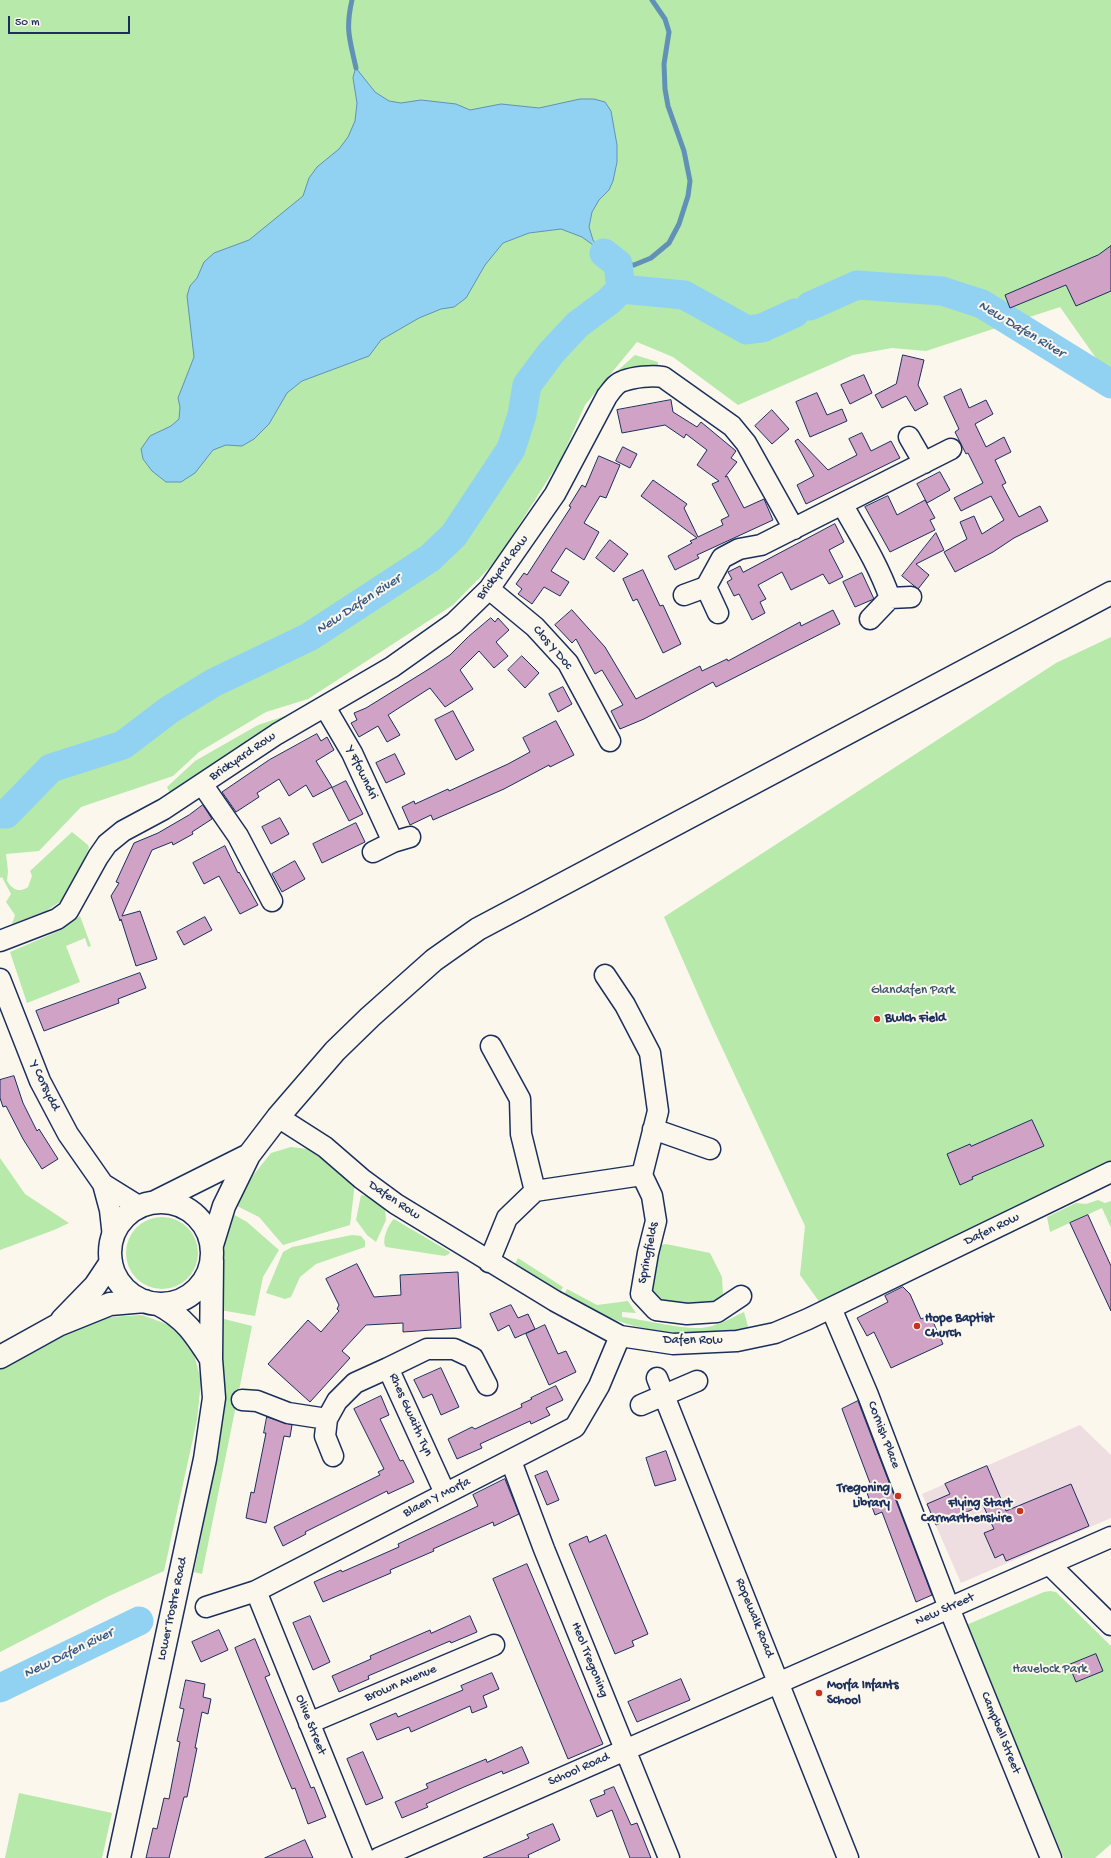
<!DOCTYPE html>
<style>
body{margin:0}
#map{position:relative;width:1111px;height:1858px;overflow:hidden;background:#fbf7ec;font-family:"Gochi Hand",sans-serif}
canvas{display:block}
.scale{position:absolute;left:8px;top:16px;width:122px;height:18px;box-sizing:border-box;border:2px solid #1b2f5e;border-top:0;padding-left:5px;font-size:12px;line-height:14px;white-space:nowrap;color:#1b2f5e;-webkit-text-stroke:3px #fbf7ec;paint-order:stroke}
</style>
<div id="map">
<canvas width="1111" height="1858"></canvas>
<div class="scale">50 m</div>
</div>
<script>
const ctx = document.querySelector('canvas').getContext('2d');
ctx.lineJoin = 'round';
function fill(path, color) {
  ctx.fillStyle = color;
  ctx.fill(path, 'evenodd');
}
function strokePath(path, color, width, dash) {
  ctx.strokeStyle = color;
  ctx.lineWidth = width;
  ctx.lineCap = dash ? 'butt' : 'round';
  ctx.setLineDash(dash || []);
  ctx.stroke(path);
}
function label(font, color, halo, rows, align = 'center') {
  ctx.font = font + ' "Gochi Hand",sans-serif';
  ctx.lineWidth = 4;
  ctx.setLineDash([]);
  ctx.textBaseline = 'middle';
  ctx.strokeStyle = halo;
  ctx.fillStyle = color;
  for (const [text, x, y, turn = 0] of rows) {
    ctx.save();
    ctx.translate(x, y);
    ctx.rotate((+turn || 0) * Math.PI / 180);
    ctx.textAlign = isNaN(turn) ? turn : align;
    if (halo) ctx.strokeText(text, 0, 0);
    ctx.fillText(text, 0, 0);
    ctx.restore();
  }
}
const built = new Path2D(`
 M1080,1425L1111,1455V1518L961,1583L922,1494Z`);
const green = new Path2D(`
 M0,0H1111V377L1110,378L1060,307L926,351L892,348L853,355L738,405L673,357L637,342L585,405L561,459L496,561L453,605L308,699L266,712L199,752L173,776L81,807L39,851L6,854L8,871L7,881C13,890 19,893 28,887L32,876L30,871L72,832L88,845L89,848L81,866L61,901L46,911L12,924L15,915L6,902L11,894L2,877L0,878Z
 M635,355L658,362V365L617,371Z
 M1111,637V1168L823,1307L800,1275L805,1226L711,1024L664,917L1056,663Z
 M297,712L172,797L167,787L195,761L258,725Z
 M80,916L91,946L88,947L85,938L66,946L80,982L27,1003L10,952L61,930Z
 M291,1147L308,1149L355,1182L350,1225L283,1245L259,1217L235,1205L247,1183L271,1153Z
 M0,1158L25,1194L69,1223L54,1230L0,1250Z
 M361,1195L366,1196L385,1209L386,1220L376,1242L367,1235L356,1220Z
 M1098,1200L1105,1203L1111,1201V1228L1102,1208L1050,1232L1047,1217L1076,1203L1086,1204Z
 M231,1213L247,1222L279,1250L263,1277L255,1316L220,1310L225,1234Z
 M126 1253a36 36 0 1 1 72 0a36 36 0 1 1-72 0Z
 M394,1219L450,1252L449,1254L445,1256L386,1247C381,1242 388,1224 394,1219Z
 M352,1235L361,1236L365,1241V1247L316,1264L300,1277L291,1297L285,1299L266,1293L283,1252L292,1247Z
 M666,1244L710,1253L722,1277L723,1295L716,1306L704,1308L651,1301L649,1275L659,1245Z
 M518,1258L563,1287L559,1294L520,1269L515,1264Z
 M567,1289L597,1305L628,1301L636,1313L622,1312V1317C645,1320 680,1329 701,1328C716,1327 731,1318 744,1312L749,1330C730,1332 710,1337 691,1335C645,1333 603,1318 563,1297Z
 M108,1313L110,1317L142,1315L169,1325L185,1340L194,1354L201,1381L197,1420L164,1571L109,1596L0,1652V1367Z
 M220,1318L252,1326L202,1574L194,1572L220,1443L223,1402Z
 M1050,1591L1056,1592L1111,1646V1844L1095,1858H1064L964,1626L1044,1592Z
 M19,1793L112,1813L102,1858H5Z`);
const water = new Path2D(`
 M356,68L375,92L389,101L401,103L421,100L456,104L470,110L501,104L539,108L580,99H594L605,102L611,111L617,145V162L613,181L609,190L599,200L592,212L589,227L593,240L604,253L582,237L561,229L529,233L503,243L485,265L466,298L454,307L441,309L419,318L381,340L369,356L302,381L287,393L269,424L254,439L242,446L226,445L213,450L195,473L181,482H166L152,471L143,459L141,449L150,436L171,426L179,419L180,407L178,398L194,357L187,296L190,286L197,278L204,262L214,253L249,240L303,196L309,178L317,167L339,149L348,137L355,121L357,103L353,78Z`);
const stream = new Path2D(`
 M352,0C345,30 350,40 356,68
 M618,264L634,265L651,258L669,243L679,224L688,196L690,181L684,151L668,106L665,89L664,64L669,32L665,19L652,0`);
const river = new Path2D(`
 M604,253L618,264L621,289L684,295L747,330L762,328L795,313
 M810,306L857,285L942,291L982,304L1111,384
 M0,814H6L51,768L123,745L169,710L213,683L309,637L430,558L454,535L511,449L522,415L527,385L551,353L577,325L609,301L621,289
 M0,1688L139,1621`);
const building = new Path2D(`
 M1111,246V291L1076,306L1066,285L1010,308L1005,295L1098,255Z
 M903,355L924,360L918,385L928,404L915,411L906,396L882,408L875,395L896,384Z
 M864,375L872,393L850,404L841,385Z
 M961,389L969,408L986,400L993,414L975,424L986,447L1004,437L1011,452L995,460L1006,483L1002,485L1019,517L1040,506L1048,521L1014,538L993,552L955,572L944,552L967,539L960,522L974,516L982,534L1004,520L991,496L961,511L954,498L983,483L968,453L966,454L955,432L959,429L944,397Z
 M817,393L827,415L842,409L847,421L810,437L796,402Z
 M671,400L673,412L697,427L701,422L736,451L731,458L737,462L725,477L727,476L744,508L764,499L773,520L697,555L699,558L675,570L668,556L692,543L690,541L697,538L641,496L653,480L687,504L684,508L698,537L723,525L721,520L729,516L712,484L719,481L697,465L707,450L686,434L684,438L665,425L622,433L617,410Z
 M772,410L789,429L772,444L755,426Z
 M862,433L871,451L891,441L900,458L806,504L797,485L814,476L795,441L798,439L828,470L857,455L849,439Z
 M623,447L637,454L630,468L616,461Z
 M599,456L620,465L606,498L600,496L584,523L599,532L584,560L566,548L551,571L569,582L560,596L544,587L532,604L518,594L522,589L516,584L524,573L527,575L571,507L569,506L582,485L585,487Z
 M940,472L950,490L927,503L917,484Z
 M888,496L897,515L925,500L935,518L930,520L935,530L890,552L865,507Z
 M835,524L844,542L829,550L843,577L829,584L823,574L791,590L782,572L758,585L766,599L760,602L765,613L752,620L739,594L734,596L727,582L732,579L728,572L740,566L743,572Z
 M936,533L944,550L916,564L929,575L918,589L902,576Z
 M610,540L628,554L614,572L596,558Z
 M643,570L660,606L663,605L681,644L663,653L637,599L633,601L623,579Z
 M862,573L874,599L855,607L843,582Z
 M572,610L605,647L636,699L700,666L702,671L727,659L728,661L800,622L801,626L833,610L840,624L716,687L713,682L644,719L620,729L611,711L623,705L602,670L595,674L576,639L572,643L555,625Z
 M491,618L495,622L498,618L509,630L496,642L508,656L494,668L479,651L460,670L473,689L445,707L430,688L388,715L400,735L387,742L378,726L359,737L351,723L357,720L354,713L366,708L429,669L450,655L468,637Z
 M522,656L539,673L525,688L508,670Z
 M563,687L572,704L558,712L549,694Z
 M453,711L474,750L456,760L435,720Z
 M556,721L574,755L550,767L549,765L504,789L433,820L431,815L410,825L402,807L414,801L415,804L448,789L449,791L508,764L530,752L523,738Z
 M317,734L321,741L327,737L334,750L316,761L332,787L313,797L306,785L289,796L279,779L257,793L259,797L236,812L222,792L269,760Z
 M395,754L405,774L386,783L376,763Z
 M346,781L363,814L349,821L332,788Z
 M203,805L212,819L192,832L193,834L173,845L172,842L152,850L122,916L140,911L157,959L136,966L121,919L120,921L111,896L119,883L116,882L134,843L158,833L189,815Z
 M280,818L289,834L271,844L262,827Z
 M356,823L365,842L322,863L313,844Z
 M225,846L238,873L239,872L258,905L240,914L219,876L204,884L193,863Z
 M295,861L305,879L282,892L272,874Z
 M205,917L212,930L184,945L177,932Z
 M140,973L146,988L118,999L119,1003L44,1031L36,1011Z
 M14,1076L23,1103L37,1131L39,1129L58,1159L42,1169L23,1139L6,1106L3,1107L0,1098V1080Z
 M1032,1120L1044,1146L972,1177L973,1179L960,1185L947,1154L970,1144L971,1146Z
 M1088,1215L1111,1266V1311L1070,1223Z
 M357,1264L374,1297L401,1295L400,1275L458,1272L461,1328L403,1332V1323L366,1325L342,1351L350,1358L310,1402L268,1364L308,1320L321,1332L339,1311L337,1309L339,1305L326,1279Z
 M903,1287L910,1294L921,1319L930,1315L943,1344L891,1368L874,1332L867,1336L857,1318L888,1302L885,1296Z
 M511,1305L518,1318L528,1314L535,1329L515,1338L509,1325L498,1331L490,1314Z
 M545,1325L558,1354L566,1351L576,1372L549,1385L526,1334Z
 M441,1368L459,1407L441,1415L432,1394L423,1398L414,1380Z
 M556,1386L563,1400L546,1408L550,1415L531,1424L530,1421L480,1444L482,1448L457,1459L448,1439L472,1427L475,1429L522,1407L521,1404L532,1399L531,1398Z
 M381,1396L389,1415L380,1419L400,1461L403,1460L414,1482L388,1494L387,1491L305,1532L306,1534L283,1546L274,1527L380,1475L378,1472L384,1469L354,1409Z
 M858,1401L932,1595L916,1602L882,1512L875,1515L867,1493L873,1491L842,1409Z
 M267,1417L292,1425L290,1437L284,1436L266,1523L246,1518L251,1492L254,1493L266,1433H264Z
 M666,1451L676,1480L655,1486L646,1458Z
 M987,1466L1006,1511L1071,1484L1089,1526L1006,1561L1003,1554L995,1558L984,1533L994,1529L983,1505L936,1525L927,1504L950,1494L945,1484Z
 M547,1471L559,1500L547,1505L535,1476Z
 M505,1479L519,1514L494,1526L493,1522L433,1549L434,1551L390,1570L391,1573L323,1602L314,1582L341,1570L342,1572L399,1547L398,1544L478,1506L473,1495Z
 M606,1535L648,1634L632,1641L634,1646L615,1654L569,1544L587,1536L589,1542Z
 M527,1564L603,1744L568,1759L493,1579Z
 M310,1616L330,1662L313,1670L293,1623Z
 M470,1616L477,1632L451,1643L450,1641L368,1676L369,1679L339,1692L332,1676L371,1659L370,1656L430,1630L431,1633Z
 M219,1630L228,1650L201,1662L192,1642Z
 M255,1639L270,1675L265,1677L311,1788L314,1787L326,1817L308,1824L295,1788L292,1789L282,1765L235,1648Z
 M1096,1654L1103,1671L1076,1682L1069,1665Z
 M492,1673L499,1689L483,1696L487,1707L472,1713L470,1706L411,1732L409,1727L377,1740L370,1724L396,1713L398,1717L463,1690L461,1686Z
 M681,1679L690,1700L637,1722L628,1702Z
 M186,1680L205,1684L203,1697L211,1699L208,1714L202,1712L195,1748H197L187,1797H184L169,1858H146L153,1828L157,1829L164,1798L169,1799L180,1742L177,1741L184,1709L180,1708Z
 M522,1747L529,1763L503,1774L502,1771L464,1787L426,1804L428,1807L402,1818L395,1802L428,1788L426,1784L443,1777L486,1759L487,1762Z
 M363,1752L383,1798L366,1805L347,1759Z
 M614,1787L631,1825L637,1823L651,1858H630L612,1810L597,1817L590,1800L605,1794L604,1791Z
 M553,1824L560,1840L528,1855L529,1858H483L529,1838L527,1835Z
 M305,1840L313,1858H265Z`);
const minor = new Path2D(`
 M909,437L924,463
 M842,504C860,536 878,564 890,598L911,597
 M706,587L718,613
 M489,589L535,627L568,663L610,741
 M684,595L706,587L722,558L739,549L761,545L951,449
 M870,619L890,598
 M325,707L352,753L393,842
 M202,784L238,836L272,901
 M373,852L393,842L410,837
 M0,941L57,919L68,911L98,857L107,844L123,831L164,809L277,734L392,667L454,623L489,589L555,494L607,396C611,391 616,383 623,381C634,377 652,375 663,377L732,426L746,443L794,529
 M0,979L40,1081L68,1134L103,1184L110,1210L113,1237
 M491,1046L520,1099L521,1134L535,1191
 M278,1117L325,1147L362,1179L396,1204L555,1301L620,1336L673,1344L737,1341L775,1333L808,1319L1111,1172
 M653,1129L710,1149
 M642,1175L652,1196L656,1221L648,1253L641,1294L656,1310L687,1314L717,1312L741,1296
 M103,1184L140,1207
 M489,1262L507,1218L535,1191L642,1175L658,1111L650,1053L625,1005L605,975
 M831,1308L868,1395L949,1608L1051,1858
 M388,1368L427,1349H454L473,1358L487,1385
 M657,1378L848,1858
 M242,1400L257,1401L288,1413L327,1419
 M641,1405L697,1381
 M333,1456L325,1436L327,1419L337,1401L355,1383L388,1368L445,1493
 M511,1461L544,1549L669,1858
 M1049,1564L1111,1625
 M256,1591L364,1858
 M206,1607L256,1591L575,1427L599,1386L620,1336
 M309,1723L494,1645
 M379,1858L1111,1537`);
const major = new Path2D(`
 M155,1202L249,1155
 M110 1253a51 51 0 1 1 102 0a51 51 0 1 1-102 0Z
 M212,1245L224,1206L249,1155L278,1117L335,1051L370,1017L434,960L478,929L1111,593
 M158,1304C185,1318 195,1334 211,1359
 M62,1320L95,1286L111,1262
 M0,1357L58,1325L110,1304L145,1301
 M119,1858L205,1459L214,1398L211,1359L212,1261`);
const markers = [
 [877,1019,4,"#c8321e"],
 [917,1326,4,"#c8321e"],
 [898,1496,4,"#c8321e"],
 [1020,1511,4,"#c8321e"],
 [819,1693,4,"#c8321e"]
];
const streetNames = [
 ["Brickyard Row",503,568,-53],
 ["Clos Y Doc",552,648,49],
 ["Brickyard Row",243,757,-34],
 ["Y Ffowndri",361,773,64],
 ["Y Corsydd",44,1086,64],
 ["Dafen Row",394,1201,34],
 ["Dafen Row",992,1230,-26],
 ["Springfields",649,1253,-79],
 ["Dafen Row",693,1341],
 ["Rhes Gwaith Tyn",410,1415,66],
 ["Cornish Place",883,1435,69],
 ["Blaen Y Morfa",437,1498,-27],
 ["Lower Trostre Road",173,1609,-78],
 ["New Street",945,1610,-24],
 ["Ropewalk Road",754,1618,68],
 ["Heol Tregoning",589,1660,68],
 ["Brown Avenue",401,1684,-23],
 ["Olive Street",310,1725,68],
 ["Campbell Street",1000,1733,68],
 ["School Road",579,1770,-24]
];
const parkNames = [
 ["Glandafen Park",913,991],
 ["Havelock Park",1050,1670]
];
const poiNames = [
 ["Bwlch Field",885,1019],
 ["Hope Baptist",925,1319],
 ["Church",925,1334],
 ["Tregoning",890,1489,"right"],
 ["Library",890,1504,"right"],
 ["Flying Start",1012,1504,"right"],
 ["Carmarthenshire",1012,1519,"right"],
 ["Morfa Infants",827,1686],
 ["School",827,1701]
];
const waterNames = [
 ["New Dafen River",1021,330,31],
 ["New Dafen River",359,605,-33],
 ["New Dafen River",69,1654,-26]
];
fill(built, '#eedee1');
fill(green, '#b6e9aa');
fill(water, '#91d2f3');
strokePath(water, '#6291b7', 1);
strokePath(stream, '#6291b7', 5);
strokePath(river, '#91d2f3', 29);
fill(building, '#d0a3c6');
strokePath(building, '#1b2f5e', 1);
strokePath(minor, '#1b2f5e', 23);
strokePath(major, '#1b2f5e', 25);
strokePath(minor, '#fbf7ec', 20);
strokePath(major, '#fbf7ec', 22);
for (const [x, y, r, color] of markers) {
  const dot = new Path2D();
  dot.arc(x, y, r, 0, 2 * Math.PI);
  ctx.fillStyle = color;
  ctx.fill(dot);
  strokePath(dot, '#fbf7ec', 1.5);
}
label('13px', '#1b2f5e', '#fbf7ec', streetNames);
label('13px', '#3a546d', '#fbf7ec', parkNames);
label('bold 13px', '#1b2f5e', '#fbf7ec', poiNames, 'left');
label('italic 14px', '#385883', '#fbf7ec', waterNames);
</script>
